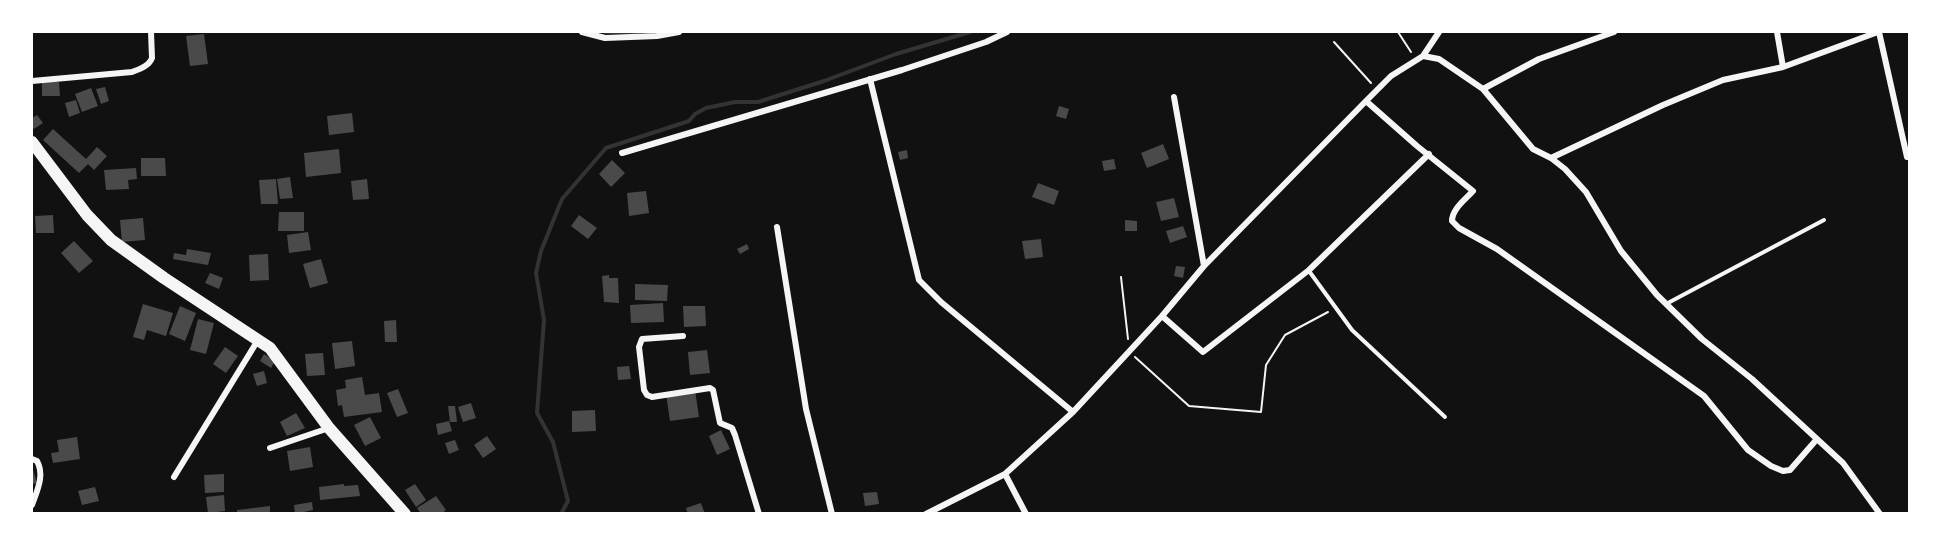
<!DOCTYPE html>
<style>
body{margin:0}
#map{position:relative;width:1941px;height:545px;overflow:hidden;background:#111;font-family:Karla,sans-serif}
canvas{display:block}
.frame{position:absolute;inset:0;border:33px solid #fff;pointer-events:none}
</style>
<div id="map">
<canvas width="1941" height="545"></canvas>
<div class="frame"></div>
</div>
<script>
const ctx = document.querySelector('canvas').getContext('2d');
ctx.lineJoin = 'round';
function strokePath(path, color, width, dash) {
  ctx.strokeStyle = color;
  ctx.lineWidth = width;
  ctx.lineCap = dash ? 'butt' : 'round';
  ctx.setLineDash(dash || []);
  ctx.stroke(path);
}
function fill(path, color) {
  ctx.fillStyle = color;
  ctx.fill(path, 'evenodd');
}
const stream = new Path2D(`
 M605,32H638
 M561,514L568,501L553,442L537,413L544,320L536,273L541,251L562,199L606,148L689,121L695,114L706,108L735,102H758L824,81L896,54L970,32`);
const building = new Path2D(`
 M204,34L208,64L190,66L186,36Z
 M42,82H59L60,96H42Z
 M105,87L109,101L101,104L96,89Z
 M91,88L98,106L82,112L75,94Z
 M76,100L80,113L69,117L65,103Z
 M1059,106L1069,109L1066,119L1056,116Z
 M352,113L354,132L329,135L327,116Z
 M37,115L43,123L34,129L32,126V118Z
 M53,129L86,159L97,147L107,156L94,170L88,164L79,173L43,140Z
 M1163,144L1169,159L1147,168L1141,153Z
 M339,149L341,173L306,177L304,153Z
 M907,150L908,158L900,160L898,152Z
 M141,158H165L166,176H141Z
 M1114,159L1116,169L1104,171L1102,161Z
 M612,160L625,173L611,187L599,174Z
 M136,168L137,179L128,180L129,189L106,190L104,170Z
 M290,177L293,198L280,199L277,179Z
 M276,179L278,204H261L259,180Z
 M367,179L369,199L353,200L351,181Z
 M1038,183L1059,191L1054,205L1032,197Z
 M646,191L649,213L629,216L627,193Z
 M1174,198L1179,217L1161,221L1156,202Z
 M279,212H304V231H278Z
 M53,215L54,233H36L35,216Z
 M579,215L597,228L588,239L571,226Z
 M143,218L145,240L122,242L120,220Z
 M1125,220L1137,221V231H1125Z
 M1183,226L1187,237L1170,243L1166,231Z
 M308,232L311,250L289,253L287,235Z
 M1041,239L1043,257L1025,259L1022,241Z
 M74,241L93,261L79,273L61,253Z
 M747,244L749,249L740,254L737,249Z
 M187,249L211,253L208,265L173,259L174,253L186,255Z
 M268,254L269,280L250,281L249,255Z
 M321,259L328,283L310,288L303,264Z
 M1176,266L1185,267L1183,278L1174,276Z
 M210,273L223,278L219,289L205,283Z
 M609,275V278H618L619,303L604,302L602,276Z
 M635,284L668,285L667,301L635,300Z
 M663,303L664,322L631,323L630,305Z
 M143,304L173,313L166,336L147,330L144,340L133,337Z
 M180,306L196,313L185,341L169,334Z
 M683,306H705L706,326L684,327Z
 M198,319L214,323L206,354L190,350Z
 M396,320L397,342H385L384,321Z
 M352,341L355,366L335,369L332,343Z
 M225,347L238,356L226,373L213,364Z
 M707,350L710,373L690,375L688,352Z
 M323,353L325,375L307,376L305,354Z
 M264,354L275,361L271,368L260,361Z
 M629,366L631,379L618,380L617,367Z
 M264,371L267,383L257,386L253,374Z
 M362,377L365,395L379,393L382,412L344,417L342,405L338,406L336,390L346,388L345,380Z
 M398,389L408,413L397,417L387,393Z
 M695,390L699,417L670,421L666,394Z
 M471,403L476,418L463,422L458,407Z
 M448,406H455L457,422H450Z
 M595,410L596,431L572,432V411Z
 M296,413L305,428L287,436L280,422Z
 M370,417L381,438L365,446L354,425Z
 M449,421L452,431L438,435L436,424Z
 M721,430L730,449L717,455L709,436Z
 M487,436L496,449L483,458L474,445Z
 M77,437L80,459L53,463L51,453L59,452L57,440Z
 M455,440L459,450L449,454L445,443Z
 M310,447L313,467L290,471L287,451Z
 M32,467L37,483L32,484Z
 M224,474V492L205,493L204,475Z
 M344,484V486L358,485L360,496L320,500L319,487Z
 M415,484L426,500L416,507L405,490Z
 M95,487L99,501L82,505L78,491Z
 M877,492L879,504L865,506L863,493Z
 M224,495L225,511L208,513L206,497Z
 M436,496L446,510L441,514H421L417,508Z
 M312,502L313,510L295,514L294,505Z
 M701,503L705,514H688L686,508Z
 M270,506V514H237V510Z`);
const path = new Path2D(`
 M1398,32L1411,52
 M1334,42L1371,83
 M1121,277L1128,339
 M1135,357L1189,406L1261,412L1266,365L1285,335L1328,312`);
const service = new Path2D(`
 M1309,271L1352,330L1445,417
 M1666,304L1824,220`);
const minor = new Path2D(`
 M582,32L605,38L657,36L679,32
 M1777,32L1783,67
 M1879,32L1907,157
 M1423,56L1439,32
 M870,79L919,280L941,302L1073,412
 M32,81L132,72C140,69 149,66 152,58L151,32
 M1483,89L1539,59L1614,32
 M1174,97L1204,266
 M1366,101L1417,146L1473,191C1465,200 1452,209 1452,221L1459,228L1497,249L1704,396L1748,450L1771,466L1783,471L1790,470L1817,439
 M622,153L902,70L986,42L1007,32
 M1551,158L1663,105L1723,80L1783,67L1878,32
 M777,227L806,409L832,514
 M1162,316L1203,352L1309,270L1429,154
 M683,336L642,339L639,347L644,390L647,395L652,397L710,388L713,390L720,423L732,428L735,435L759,514
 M270,448L329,428
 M32,459L37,461C45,475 37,491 32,505
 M1005,474L1026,514
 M174,477L258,340
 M926,514L1005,474L1073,412L1162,316L1204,266L1366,101L1391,76L1423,56L1439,59L1483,89L1533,149L1551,158L1565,169L1586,192L1621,251L1657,295L1702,339L1752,379L1843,463L1880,514`);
const secondary = new Path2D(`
 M32,142L87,215L111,240L164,278L270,348L329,428L405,514`);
strokePath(stream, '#333', 4);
fill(building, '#4a4a4a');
strokePath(path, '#f5f5f5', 2);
strokePath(service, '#f5f5f5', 4);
strokePath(minor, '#f5f5f5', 6);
strokePath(secondary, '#f5f5f5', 12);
</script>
